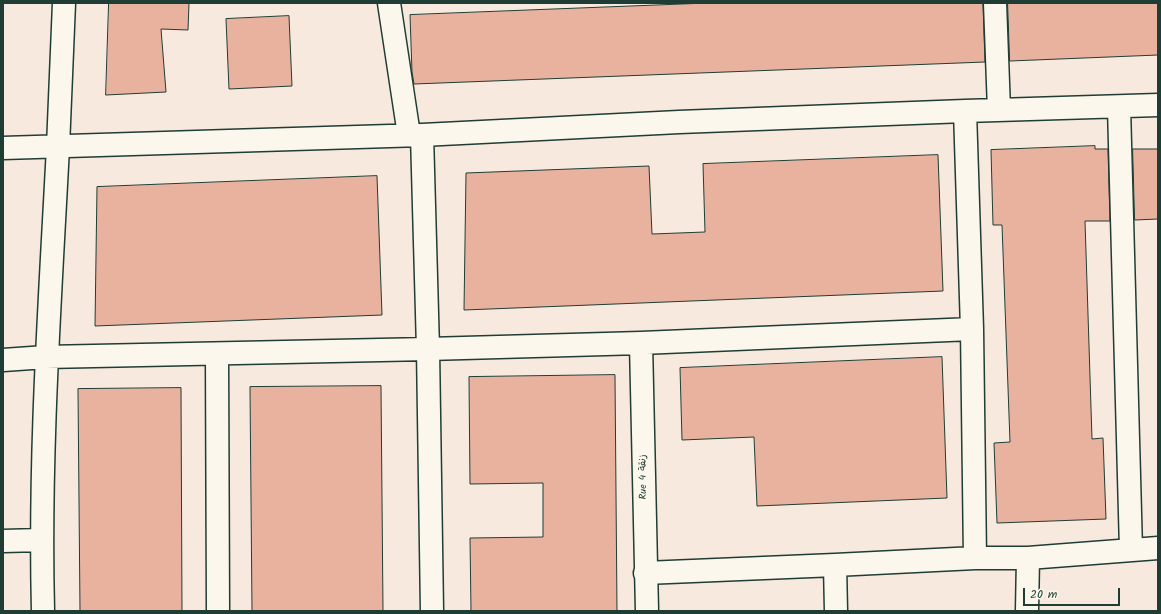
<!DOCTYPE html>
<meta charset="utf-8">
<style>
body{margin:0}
#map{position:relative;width:1161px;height:614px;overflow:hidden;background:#f7e9dd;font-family:Kalam,sans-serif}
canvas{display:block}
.frame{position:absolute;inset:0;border:4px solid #1f3d34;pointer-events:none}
.scale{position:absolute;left:1023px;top:588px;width:97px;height:18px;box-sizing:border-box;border:2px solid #1f3d34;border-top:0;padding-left:5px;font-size:12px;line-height:14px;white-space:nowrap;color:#1f3d34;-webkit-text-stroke:3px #fbf7ec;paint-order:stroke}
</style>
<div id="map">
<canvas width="1161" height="614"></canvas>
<div class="frame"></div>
<div class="scale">20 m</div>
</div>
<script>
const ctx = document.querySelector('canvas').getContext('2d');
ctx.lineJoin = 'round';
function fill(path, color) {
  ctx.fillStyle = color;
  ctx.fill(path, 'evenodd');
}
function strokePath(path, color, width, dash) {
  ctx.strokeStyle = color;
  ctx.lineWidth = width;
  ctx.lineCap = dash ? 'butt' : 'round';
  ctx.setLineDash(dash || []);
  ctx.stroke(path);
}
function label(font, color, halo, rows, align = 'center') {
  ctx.font = font + ' Kalam,"Playpen Sans Arabic",sans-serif';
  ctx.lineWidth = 3;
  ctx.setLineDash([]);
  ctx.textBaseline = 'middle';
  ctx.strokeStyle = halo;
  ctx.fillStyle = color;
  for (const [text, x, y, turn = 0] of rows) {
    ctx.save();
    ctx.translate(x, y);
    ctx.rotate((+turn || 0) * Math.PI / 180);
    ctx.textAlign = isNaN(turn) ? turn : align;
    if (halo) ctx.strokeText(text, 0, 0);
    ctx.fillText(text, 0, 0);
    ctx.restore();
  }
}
const building = new Path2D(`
 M109,3H189L188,30L161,29L166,92L106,95Z
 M708,3H983L985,62L414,84L412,72L410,15Z
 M1008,3H1158V55L1010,61Z
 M289,16L292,86L229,89L226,19Z
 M1095,146V149H1108L1110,221H1085L1092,439L1103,438L1106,519L997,523L994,443L1010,442L1002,225H993L991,150Z
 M1133,149H1158V219L1135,220Z
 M938,155L943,291L464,310L466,173L649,166L652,234L705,232L703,164Z
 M377,176L382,315L95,326L97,187Z
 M942,357L947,498L757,506L754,437L682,440L680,368Z
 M615,375L617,611H471L470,538L543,537V483L470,484L469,377Z
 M381,386L383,611H252L250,387Z
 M181,388L182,611H80L78,389Z`);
const minor = new Path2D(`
 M389,3L409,135
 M995,3L999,110
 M1119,107L1131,550
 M965,111L972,329L975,558
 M422,135L428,349L432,611
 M3,148L422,135L679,122L965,111L1158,105
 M641,343L647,611
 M217,354L218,611
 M3,360L46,357L428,349L641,343L972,329
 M3,541L41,540
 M835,565L836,611
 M645,573L835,565L975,558H1028L1158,548
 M43,611C39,456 50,301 58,147C60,99 62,51 64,3
 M1027,611L1028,558`);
const streetNames = [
 ["Rue 4 زنقة",644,477,-91]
];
fill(building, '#e9b29f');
strokePath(building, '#1f3d34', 1);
strokePath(minor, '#1f3d34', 25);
strokePath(minor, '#fbf7ec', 22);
label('10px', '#1f3d34', '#fbf7ec', streetNames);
</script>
